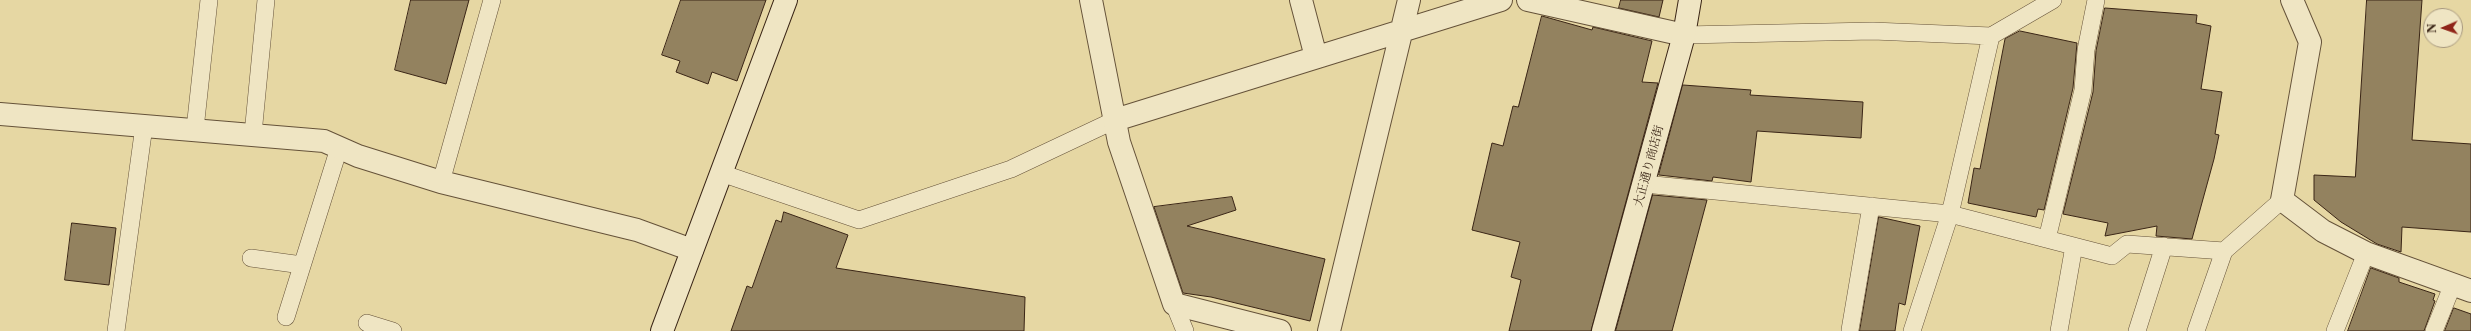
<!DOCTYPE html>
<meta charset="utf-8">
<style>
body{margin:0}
#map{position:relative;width:2471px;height:331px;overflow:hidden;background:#e6d7a3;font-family:"Libre Caslon Text",serif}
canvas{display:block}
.north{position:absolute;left:2423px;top:8px;width:40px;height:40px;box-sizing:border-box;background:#efe5c3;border:1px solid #a7987e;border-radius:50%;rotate:268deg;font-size:11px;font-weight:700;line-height:16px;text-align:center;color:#3a2516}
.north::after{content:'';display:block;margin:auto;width:14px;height:18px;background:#8f2418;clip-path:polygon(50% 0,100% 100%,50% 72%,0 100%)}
</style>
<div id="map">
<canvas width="2471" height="331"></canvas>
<div class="north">N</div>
</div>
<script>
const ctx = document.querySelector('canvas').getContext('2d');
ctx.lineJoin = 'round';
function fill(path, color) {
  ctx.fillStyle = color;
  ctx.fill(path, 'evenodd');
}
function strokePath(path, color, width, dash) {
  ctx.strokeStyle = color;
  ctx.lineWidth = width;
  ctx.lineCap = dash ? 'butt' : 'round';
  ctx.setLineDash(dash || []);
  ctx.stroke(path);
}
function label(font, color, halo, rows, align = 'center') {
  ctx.font = font + ' "Libre Caslon Text","Noto Serif JP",serif';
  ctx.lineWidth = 3.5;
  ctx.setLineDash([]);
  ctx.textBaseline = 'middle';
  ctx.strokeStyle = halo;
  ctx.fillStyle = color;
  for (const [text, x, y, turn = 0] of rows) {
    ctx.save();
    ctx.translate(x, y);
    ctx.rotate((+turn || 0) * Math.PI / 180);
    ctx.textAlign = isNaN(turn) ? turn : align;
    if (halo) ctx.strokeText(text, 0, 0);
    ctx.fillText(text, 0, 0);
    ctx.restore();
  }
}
const building = new Path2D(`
 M411,0H469L446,84L395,70Z
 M681,0H766L737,81L712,72L708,84L676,72L680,61L662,55Z
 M1621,0H1663L1659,17L1619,8Z
 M2367,0H2422L2412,140L2471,144V232L2402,227L2401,252L2377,244L2341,222L2314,200V175L2355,177Z
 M2105,8L2197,15L2196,23L2211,26L2201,89L2222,92L2215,134L2219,135L2214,159L2192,239L2156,236L2157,226L2105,236L2108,223L2063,214L2093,92L2096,51Z
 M1542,16L1592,30L1593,27L1652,41L1642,82L1658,83L1591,331H1509L1521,280L1511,277L1520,242L1472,230L1492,143L1503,146L1513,106L1518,107Z
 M2020,31L2077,43L2073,88L2044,210L2038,209L2036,217L1968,203L1974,168L1980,169L2005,39Z
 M1683,85L1751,90L1750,95L1863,102L1861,138L1757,131L1751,182L1713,177L1712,181L1659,175Z
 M1653,195L1707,200L1672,331H1616Z
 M1232,197L1236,210L1187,226L1325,259L1310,321L1211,297L1183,293L1154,207Z
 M784,212L848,235L836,268L1025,297L1024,331H731L747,286L752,288L776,220L781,222Z
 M1879,217L1920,226L1905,305L1899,303L1895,331H1860Z
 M72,223L116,228L109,285L65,280Z
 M2371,268L2399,278V282L2435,294L2433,300L2435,301L2424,331H2348Z
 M2454,308L2471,314V331H2445Z`);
const lane = new Path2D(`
 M1684,35L1873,31L1991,36L2053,0
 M195,129L209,0
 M253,134L266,0
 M721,173L859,220L1011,169L1115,120
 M441,182L492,0
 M1644,184L1950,214L2112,256L2127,244L2224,251L2282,200
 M2047,239L2083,90L2086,50L2096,0
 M251,258L302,265
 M1174,304L1185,331
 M286,317L339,148
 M367,323L393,331
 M1850,330L1871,206
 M116,331L144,126
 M1912,331L1950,214L1991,36
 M2059,331L2074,246
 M2137,331L2164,246
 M2196,331L2224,251
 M2335,331L2366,253
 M2434,331L2453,284`);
const street = new Path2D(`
 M1091,0L1119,142L1174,304L1280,331
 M1301,0L1316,57
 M1528,0L1684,35
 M2292,0L2310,42L2282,200L2323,231L2366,253L2471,291
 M0,114L324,141L358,156L441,182L637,230L692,250
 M1115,120L1501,0
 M1329,331L1409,0`);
const secondary = new Path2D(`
 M662,331L786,0
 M1603,331L1684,35L1690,0`);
const streetNames = [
 ["大正通り商店街",1649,166,-75]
];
fill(building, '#93825f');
strokePath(building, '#3a2516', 1);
strokePath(lane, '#655239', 18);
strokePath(street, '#655239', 24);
strokePath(secondary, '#3a2516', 24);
strokePath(lane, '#efe5c3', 17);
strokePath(street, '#efe5c3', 22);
strokePath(secondary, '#efe5c3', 22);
label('12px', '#3a2516', '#efe5c3', streetNames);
</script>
